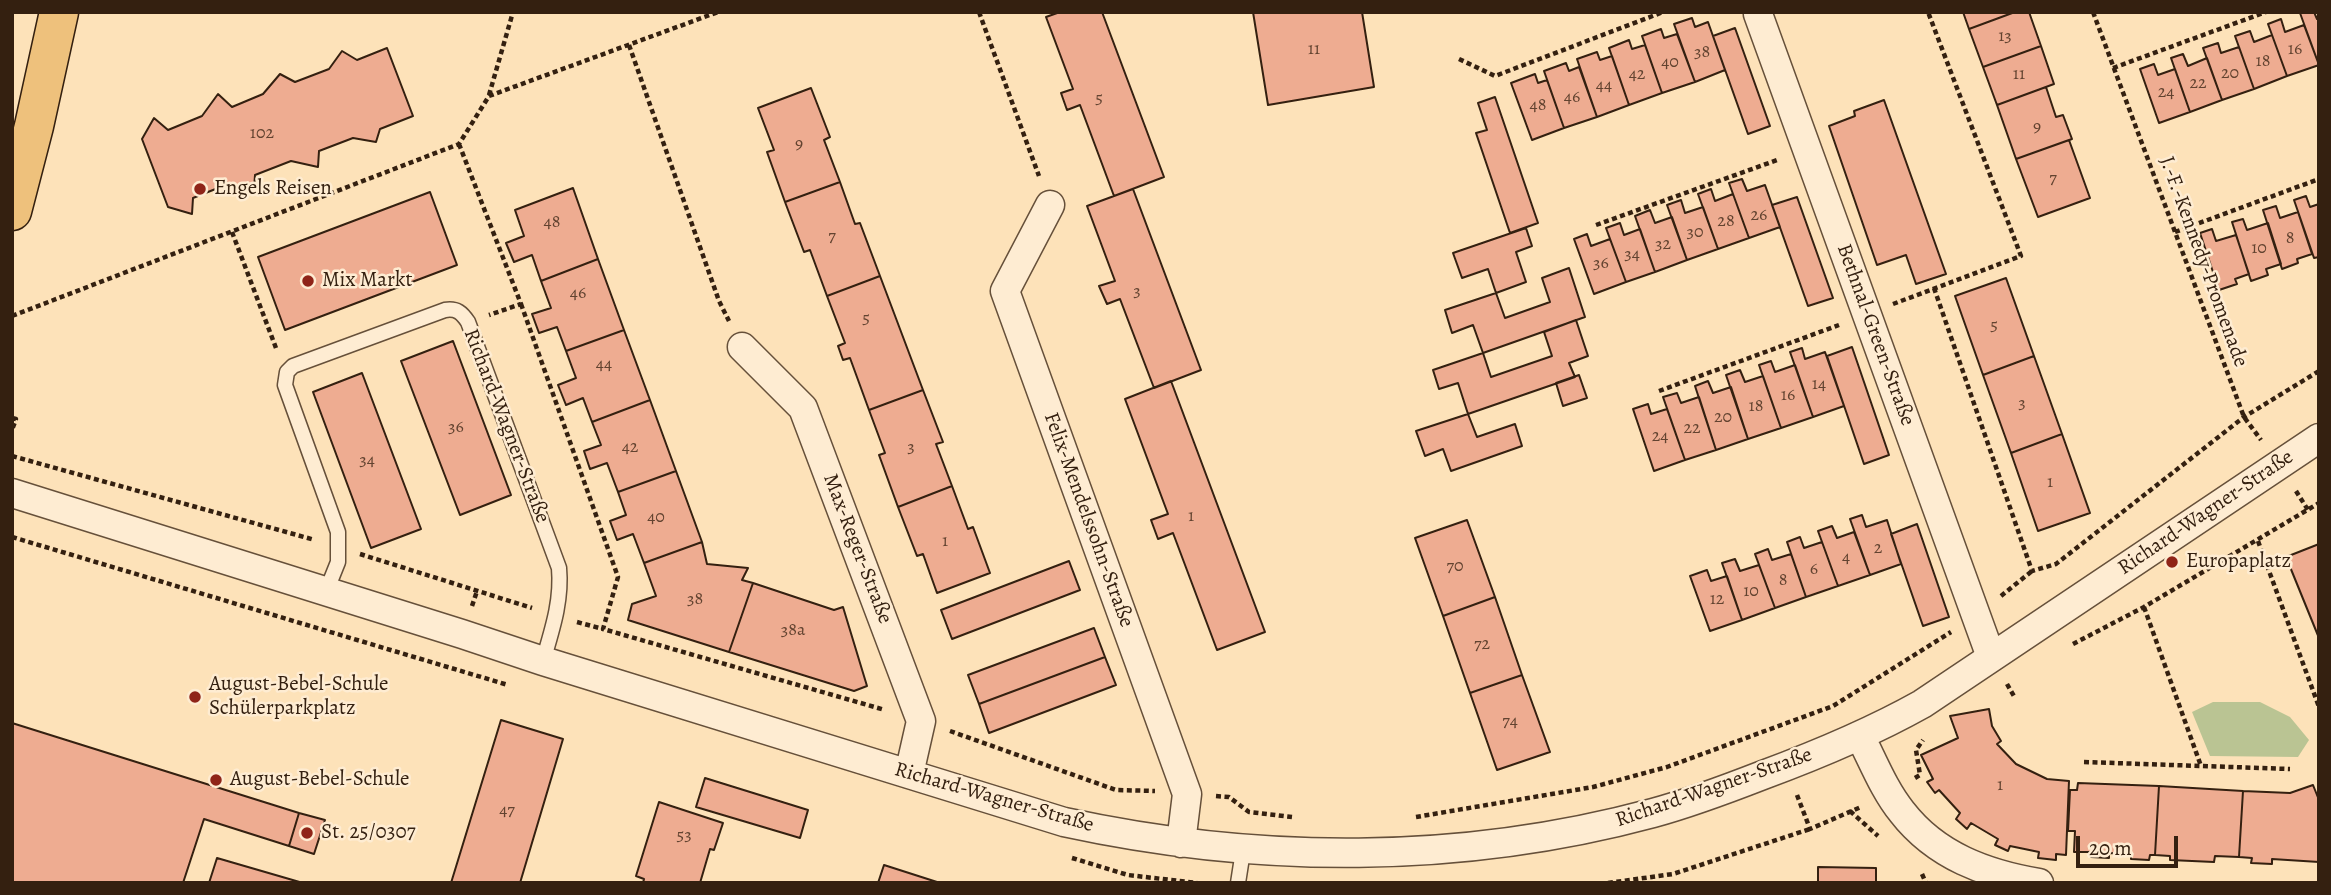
<!DOCTYPE html>
<meta charset="utf-8">
<style>
body{margin:0}
#map{position:relative;width:2331px;height:895px;overflow:hidden;background:#fde2b9;font-family:Alegreya,serif}
canvas{display:block}
.frame{position:absolute;inset:0;border:14px solid #342010;pointer-events:none}
.scale{position:absolute;left:2076px;top:836px;width:102px;height:32px;box-sizing:border-box;border:4px solid #342010;border-top:0;padding-left:9px;font-size:21px;line-height:24px;white-space:nowrap;color:#342010;-webkit-text-stroke:5px #feecd2;paint-order:stroke}
</style>
<div id="map">
<canvas width="2331" height="895"></canvas>
<div class="frame"></div>
<div class="scale">20 m</div>
</div>
<script>
const ctx = document.querySelector('canvas').getContext('2d');
ctx.lineJoin = 'round';
function fill(path, color) {
  ctx.fillStyle = color;
  ctx.fill(path, 'evenodd');
}
function strokePath(path, color, width, dash) {
  ctx.strokeStyle = color;
  ctx.lineWidth = width;
  ctx.lineCap = dash ? 'butt' : 'round';
  ctx.setLineDash(dash || []);
  ctx.stroke(path);
}
function label(font, color, halo, rows, align = 'center') {
  ctx.font = font + ' Alegreya,serif';
  ctx.lineWidth = 5;
  ctx.setLineDash([]);
  ctx.textBaseline = 'middle';
  ctx.strokeStyle = halo;
  ctx.fillStyle = color;
  for (const [text, x, y, turn = 0] of rows) {
    ctx.save();
    ctx.translate(x, y);
    ctx.rotate((+turn || 0) * Math.PI / 180);
    ctx.textAlign = isNaN(turn) ? turn : align;
    if (halo) ctx.strokeText(text, 0, 0);
    ctx.fillText(text, 0, 0);
    ctx.restore();
  }
}
const green = new Path2D(`
 M2213,702H2260L2290,717L2309,740L2298,757L2210,756L2192,712Z`);
const building = new Path2D(`
 M1060,12H1102L1164,177L1114,196L1080,105L1067,110L1061,93L1073,89L1046,17Z
 M1253,12H1362L1374,87L1268,105Z
 M1963,12H2015L1969,29Z
 M2015,12H2029L2041,46L1983,67L1969,29Z
 M2314,12L2317,19H2319V65L2300,13Z
 M1692,18L1695,27L1708,22L1725,70L1695,82L1674,24Z
 M2281,19L2285,32L2304,25L2319,65L2287,76L2268,24Z
 M1735,28L1770,126L1748,134L1713,36Z
 M1661,29L1664,38L1677,34L1695,82L1662,93L1642,36Z
 M2250,31L2254,42L2272,35L2287,76L2254,89L2235,36Z
 M1629,40L1632,49L1645,45L1662,93L1629,105L1609,48Z
 M2218,43L2221,53L2239,47L2254,89L2222,100L2203,48Z
 M2041,46L2054,84L1997,105L1983,67Z
 M387,48L413,116L380,129L376,142L353,138L319,151L318,167L291,161L255,175L254,189L228,184L193,198L192,214L168,207L142,139L154,118L168,130L202,116L218,94L232,107L263,94L280,74L295,82L329,69L342,51L357,60Z
 M1597,52L1600,60L1612,56L1629,105L1597,117L1577,59Z
 M2183,54L2188,66L2207,58L2222,100L2190,112L2171,58Z
 M1566,63L1569,71L1579,67L1597,117L1564,128L1544,71Z
 M2154,64L2158,75L2175,69L2190,112L2159,123L2140,69Z
 M1535,74L1538,83L1547,80L1564,128L1532,140L1511,83Z
 M2046,87L2056,117L2063,115L2072,139L2016,159L1997,105Z
 M811,88L830,137L824,140L840,182L785,202L767,152L774,150L758,108Z
 M1495,97L1538,223L1510,233L1476,133L1487,130L1478,103Z
 M1884,100L1946,274L1916,284L1906,255L1877,265L1829,126L1855,116L1854,111Z
 M2069,140L2090,198L2038,217L2016,159Z
 M1742,179L1747,191L1765,185L1780,227L1749,238L1729,183Z
 M840,182L855,224L860,223L880,276L827,296L810,250L804,252L785,202Z
 M573,188L598,259L541,281L532,255L514,262L506,243L524,236L515,210Z
 M1133,189L1201,370L1154,388L1120,299L1107,304L1099,286L1115,281L1087,206Z
 M1711,189L1715,201L1733,194L1749,238L1718,249L1698,194Z
 M430,192L457,265L285,330L258,257Z
 M2306,196L2310,207L2319,204V257L2314,258L2294,200Z
 M1797,197L1833,298L1808,306L1772,205Z
 M1681,200L1685,213L1703,207L1718,249L1687,260L1667,205Z
 M2276,206L2280,218L2298,212L2312,254L2297,259L2298,263L2282,269L2263,210Z
 M1650,210L1655,223L1672,217L1687,260L1655,272L1635,216Z
 M2243,219L2247,230L2268,223L2281,264L2266,269L2268,275L2251,281L2232,222Z
 M1620,223L1624,235L1640,229L1655,272L1626,282L1606,228Z
 M1526,228L1532,246L1516,252L1526,282L1496,293L1488,269L1462,278L1453,253Z
 M2212,229L2216,241L2236,235L2249,274L2235,279L2237,284L2219,290L2200,233Z
 M1587,234L1591,246L1610,239L1626,282L1594,294L1574,239Z
 M598,259L624,330L566,351L557,327L539,333L532,314L551,308L541,281Z
 M1569,268L1585,317L1483,353L1473,325L1452,333L1445,310L1496,293L1505,318L1550,302L1542,278Z
 M880,276L923,390L869,410L850,358L843,360L838,346L845,343L827,296Z
 M2006,278L2034,356L1983,375L1955,296Z
 M1576,320L1588,356L1569,363L1575,377L1468,414L1458,383L1439,389L1433,370L1483,353L1491,377L1552,356L1544,332Z
 M624,330L650,400L592,422L583,398L566,405L558,385L576,378L566,351Z
 M453,341L511,495L460,515L401,361Z
 M1852,347L1889,455L1864,464L1827,356Z
 M1802,348L1805,359L1825,352L1844,406L1813,417L1790,352Z
 M2034,356L2062,434L2011,453L1983,375Z
 M1771,361L1775,372L1795,365L1813,417L1781,428L1759,365Z
 M1740,370L1745,382L1763,376L1781,428L1748,439L1726,375Z
 M362,373L421,529L371,548L313,392Z
 M1579,375L1587,398L1563,406L1556,383Z
 M1171,381L1265,632L1217,650L1173,533L1158,539L1151,520L1168,514L1125,399Z
 M1708,381L1713,393L1731,387L1748,439L1716,450L1695,386Z
 M923,390L943,442L936,444L952,486L898,507L879,455L885,453L869,410Z
 M1677,393L1681,403L1699,397L1716,450L1685,460L1663,397Z
 M650,400L676,471L618,492L607,463L590,469L584,451L601,445L592,422Z
 M1648,404L1651,414L1667,409L1685,460L1654,471L1633,409Z
 M1468,414L1477,437L1515,424L1522,446L1451,471L1443,449L1425,456L1416,431Z
 M2062,434L2090,513L2038,531L2011,453Z
 M676,471L702,542L644,563L633,534L617,540L610,521L626,515L618,492Z
 M952,486L968,529L973,527L990,573L937,593L923,554L917,556L898,507Z
 M1862,515L1866,527L1887,520L1901,564L1870,575L1850,519Z
 M1467,520L1495,597L1443,616L1415,538Z
 M1917,524L1949,617L1923,626L1891,534Z
 M1832,526L1837,538L1854,532L1870,575L1838,586L1818,531Z
 M1800,537L1804,548L1822,542L1838,586L1806,597L1787,542Z
 M702,542L707,564L748,568L742,580L753,583L729,652L628,620L632,604L656,596L644,563Z
 M2319,544V638L2286,557Z
 M1768,549L1772,560L1791,554L1806,597L1775,608L1755,554Z
 M1735,559L1740,571L1759,565L1775,608L1742,620L1722,563Z
 M1069,561L1080,590L952,639L941,610Z
 M1707,570L1711,581L1727,576L1742,620L1710,631L1690,576Z
 M753,583L834,610L843,607L867,686L854,691L729,652Z
 M1495,597L1522,675L1470,693L1443,616Z
 M1094,628L1105,657L979,704L968,675Z
 M1105,657L1116,685L989,733L979,704Z
 M1522,675L1550,752L1497,770L1470,693Z
 M1989,709L1992,726L2001,741L1997,744L2016,764L2047,779L2069,781L2066,855L2056,854V860L2038,858L2039,852L2010,846L2008,851L1995,845L1998,839L1971,823L1967,829L1956,819L1960,813L1939,790L1935,793L1927,782L1933,779L1921,755L1958,738L1950,716Z
 M501,720L563,739L520,883H451Z
 M12,723L299,813L289,846L204,819L183,883H12Z
 M705,778L808,810L800,838L696,807Z
 M2078,783L2159,786L2155,855H2150L2149,860L2131,859V854L2109,853V858L2091,857V852H2074L2075,831H2068L2070,790H2077Z
 M2313,785L2319,800V862L2272,859V864L2251,863L2252,858L2239,857L2243,791L2290,793Z
 M2159,786L2243,791L2239,857L2215,856L2214,862L2170,860V856L2155,855Z
 M659,802L723,823L714,850L710,849L700,883H643L644,879L636,876Z
 M299,813L325,820L314,854L289,846Z
 M217,858L303,883H209Z
 M884,865L937,882V883H878Z
 M1818,867L1876,868V883H1818Z`);
const path = new Path2D(`
 M979,12L1039,176
 M2093,12L2244,417L2261,440
 M629,45L719,301L729,321
 M1459,59L1495,76L1663,12
 M2113,68L2266,12
 M489,95L513,12
 M459,144L521,304L489,315
 M1596,225L1780,159
 M232,232L276,348
 M2175,232L2319,179
 M1934,288L2032,571L2056,564L2244,417L2319,371
 M521,304L618,577L603,629L885,710
 M1893,304L2021,256L1928,12
 M12,316L459,144L489,96L718,12
 M1659,391L1839,325
 M12,418L16,419L12,430
 M12,456L315,540
 M2296,491L2308,510
 M12,537L508,685
 M2258,541L2319,707
 M360,554L532,608
 M2001,596L2032,571
 M472,606L477,591
 M2144,607L2201,766
 M577,622L603,629
 M2073,644L2144,607L2319,503
 M2007,684L2015,698
 M950,731L1116,790L1155,791
 M2084,762L2290,769
 M1915,778L1920,775L1916,750L1923,740
 M1797,795L1810,829L1861,807
 M1216,796L1229,797L1249,812L1292,817
 M1850,811L1878,836
 M1416,817L1593,787L1667,767L1833,706L1951,632
 M1072,858L1128,875L1197,883
 M1922,874L1926,883
 M1608,883L1673,874L1810,829`);
const lane = new Path2D(`
 M326,592L338,562V532L285,385L287,372L293,366L445,310C457,308 462,313 468,322L559,568C562,601 552,630 543,661
 M1238,883L1243,851`);
const street = new Path2D(`
 M1758,14L1991,657
 M1050,205L1005,291L1187,794L1181,843
 M742,347L803,408L921,721L909,774
 M12,493L462,634L543,661L1064,822C1258,864 1460,865 1653,813C1690,803 1727,789 1763,775C1817,755 1872,732 1922,704L2319,438
 M1860,736C1873,761 1884,790 1902,812C1936,856 1986,874 2039,883`);
const primary = new Path2D(`
 M12,211L34,126L59,12`);
const markers = [
 [200,189,7,"#8f2418"],
 [308,281,7,"#8f2418"],
 [2172,562,7,"#8f2418"],
 [195,697,7,"#8f2418"],
 [216,780,7,"#8f2418"],
 [307,833,7,"#8f2418"]
];
const numberNames = [
 ["13",2005,37],
 ["11",1314,50],
 ["16",2295,50],
 ["38",1702,53],
 ["18",2263,62],
 ["40",1670,63],
 ["20",2230,74],
 ["42",1637,75],
 ["11",2019,75],
 ["22",2198,84],
 ["44",1604,86],
 ["24",2166,93],
 ["46",1572,98],
 ["5",1099,99],
 ["48",1538,106],
 ["9",2037,128],
 ["102",262,134],
 ["9",799,145],
 ["7",2053,179],
 ["26",1759,216],
 ["28",1726,222],
 ["48",552,223],
 ["30",1695,233],
 ["7",832,237],
 ["8",2290,239],
 ["32",1663,245],
 ["10",2259,249],
 ["34",1632,255],
 ["36",1601,264],
 ["3",1137,292],
 ["46",578,294],
 ["5",866,319],
 ["5",1994,326],
 ["44",604,365],
 ["14",1819,385],
 ["16",1788,396],
 ["3",2022,404],
 ["18",1756,407],
 ["20",1723,418],
 ["36",456,428],
 ["22",1692,429],
 ["24",1660,437],
 ["42",630,448],
 ["3",911,448],
 ["34",367,461],
 ["1",2050,483],
 ["1",1191,517],
 ["40",656,518],
 ["1",945,542],
 ["2",1878,549],
 ["4",1846,558],
 ["70",1455,567],
 ["6",1814,570],
 ["8",1783,581],
 ["10",1751,592],
 ["38",695,600],
 ["12",1717,600],
 ["38a",793,631],
 ["72",1482,645],
 ["74",1510,722],
 ["1",2000,786],
 ["47",507,811],
 ["53",684,836]
];
const poiNames = [
 ["Engels Reisen",214,189],
 ["Mix Markt",322,281],
 ["Europaplatz",2186,562],
 ["August-Bebel-Schule",209,685],
 ["Schülerparkplatz",209,709],
 ["August-Bebel-Schule",230,780],
 ["St. 25/0307",321,833]
];
const streetNames = [
 ["J.-F.-Kennedy-Promenade",2203,262,70],
 ["Bethnal-Green-Straße",1875,335,70],
 ["Richard-Wagner-Straße",506,426,69],
 ["Richard-Wagner-Straße",2206,513,-34],
 ["Felix-Mendelssohn-Straße",1088,520,70],
 ["Max-Reger-Straße",857,549,69],
 ["Richard-Wagner-Straße",1714,788,-19],
 ["Richard-Wagner-Straße",994,798,16]
];
fill(green, '#bac493');
fill(building, '#eeac91');
strokePath(building, '#342010', 2);
strokePath(lane, '#66503a', 17);
strokePath(street, '#66503a', 31);
strokePath(primary, '#342010', 41);
strokePath(path, '#342010', 4.5, [5, 3.5]);
strokePath(lane, '#feecd2', 14);
strokePath(street, '#feecd2', 28);
strokePath(primary, '#eec17c', 38);
for (const [x, y, r, color] of markers) {
  const dot = new Path2D();
  dot.arc(x, y, r, 0, 2 * Math.PI);
  ctx.fillStyle = color;
  ctx.fill(dot);
  strokePath(dot, '#feecd2', 2.5);
}
label('18px', '#624330', null, numberNames);
label('21px', '#342010', '#feecd2', poiNames, 'left');
label('21px', '#342010', '#feecd2', streetNames);
</script>
